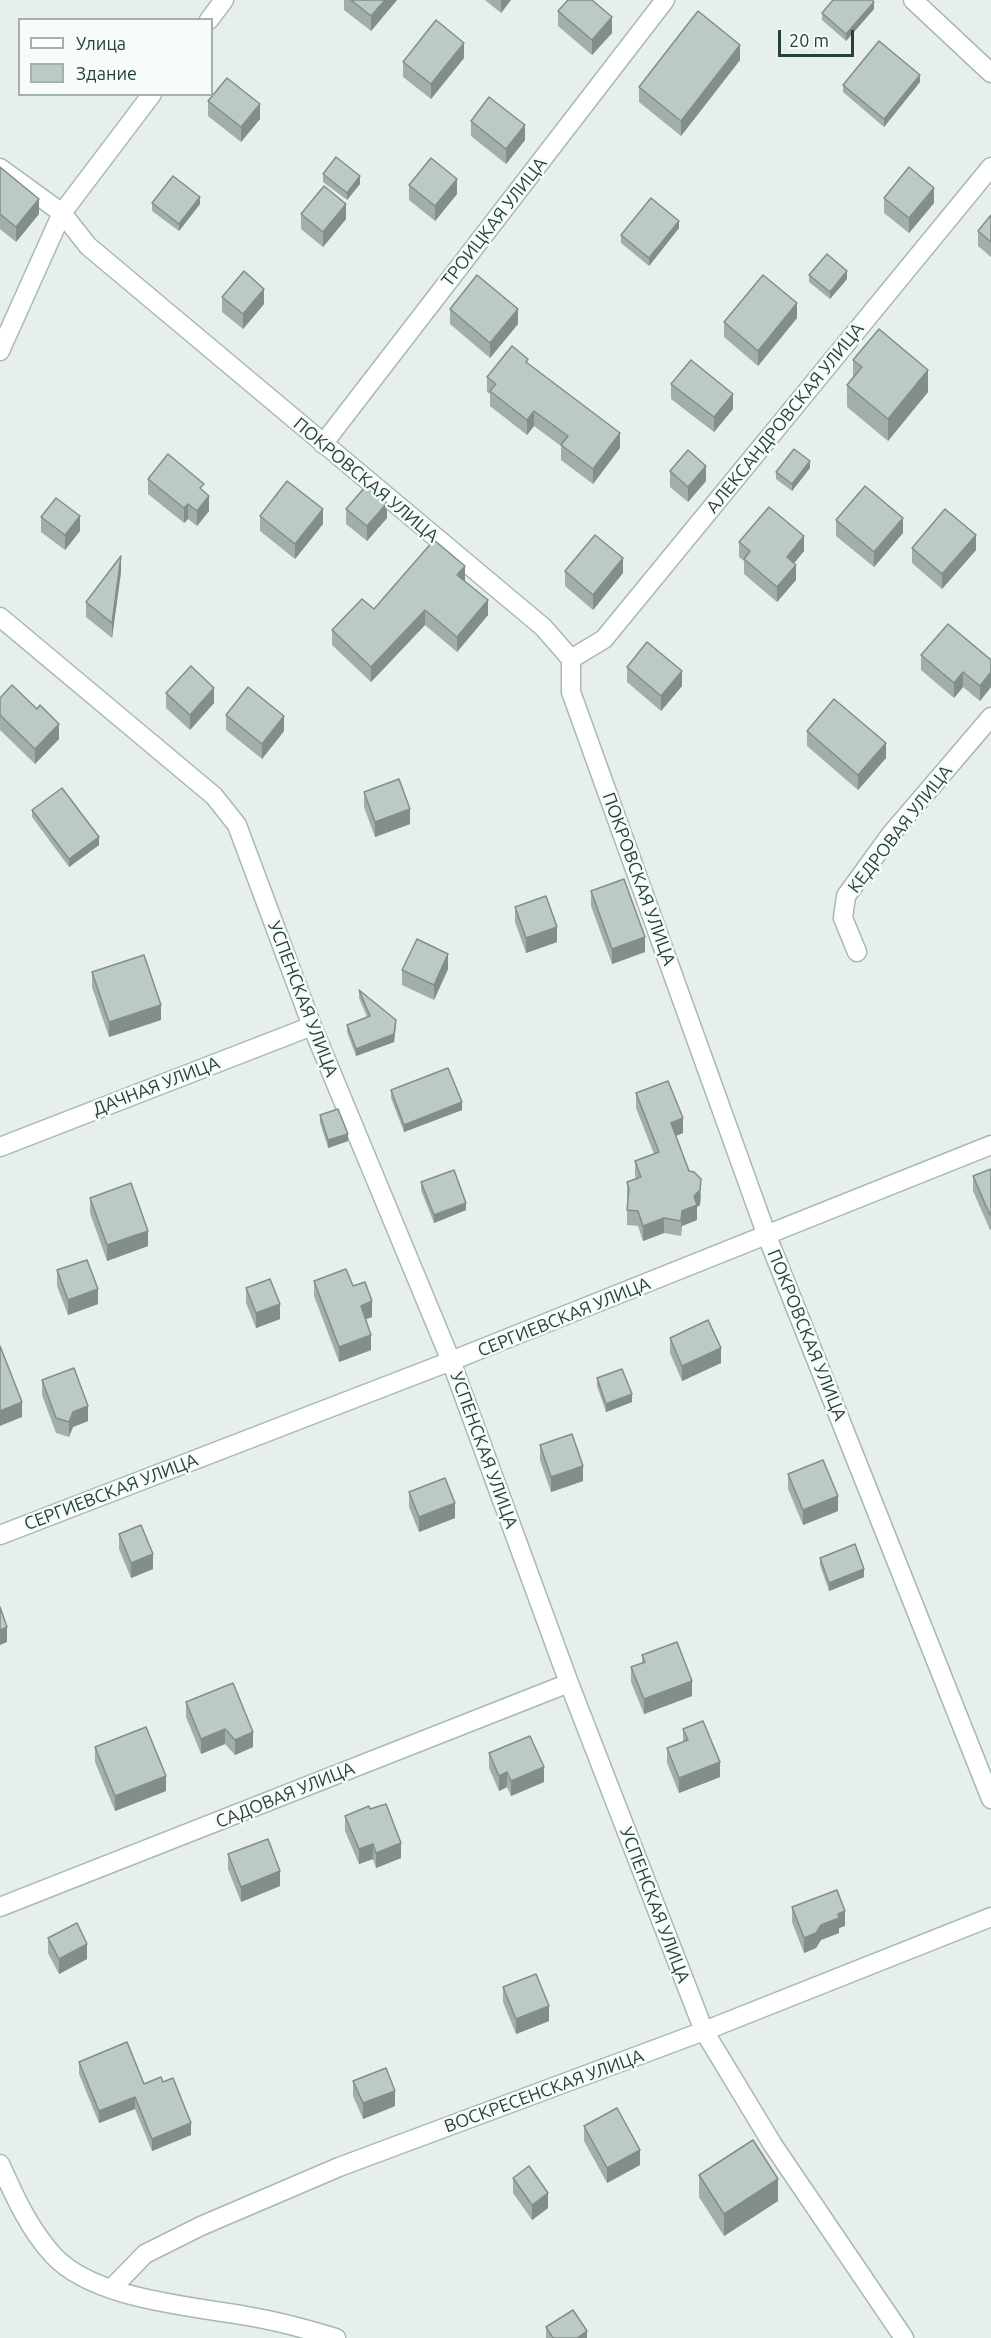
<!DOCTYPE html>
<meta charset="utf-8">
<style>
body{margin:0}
#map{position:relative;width:991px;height:2338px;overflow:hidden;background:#e6efeb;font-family:Ubuntu,sans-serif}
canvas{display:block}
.legend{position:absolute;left:18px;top:18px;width:195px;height:78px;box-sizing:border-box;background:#f7fbf9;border:2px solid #a3b1ad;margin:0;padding:8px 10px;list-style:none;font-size:18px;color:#24423a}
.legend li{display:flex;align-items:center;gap:12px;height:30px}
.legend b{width:30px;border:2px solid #a3b1ad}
.scale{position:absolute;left:778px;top:30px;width:76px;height:27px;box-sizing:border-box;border:3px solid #24423a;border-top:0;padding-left:8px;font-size:18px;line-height:21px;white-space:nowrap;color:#24423a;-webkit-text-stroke:4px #f7fbf9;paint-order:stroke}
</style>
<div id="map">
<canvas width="991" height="2338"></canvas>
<ul class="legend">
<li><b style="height:8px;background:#fff"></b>Улица</li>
<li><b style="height:16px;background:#bbcac4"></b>Здание</li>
</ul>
<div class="scale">20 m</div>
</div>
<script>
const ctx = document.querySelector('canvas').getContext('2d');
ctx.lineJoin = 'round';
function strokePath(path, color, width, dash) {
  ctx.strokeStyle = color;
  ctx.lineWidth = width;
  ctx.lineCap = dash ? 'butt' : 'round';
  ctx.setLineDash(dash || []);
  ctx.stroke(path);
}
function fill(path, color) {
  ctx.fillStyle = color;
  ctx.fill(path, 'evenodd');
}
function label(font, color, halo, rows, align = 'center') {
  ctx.font = font + ' Ubuntu,sans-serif';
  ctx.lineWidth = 5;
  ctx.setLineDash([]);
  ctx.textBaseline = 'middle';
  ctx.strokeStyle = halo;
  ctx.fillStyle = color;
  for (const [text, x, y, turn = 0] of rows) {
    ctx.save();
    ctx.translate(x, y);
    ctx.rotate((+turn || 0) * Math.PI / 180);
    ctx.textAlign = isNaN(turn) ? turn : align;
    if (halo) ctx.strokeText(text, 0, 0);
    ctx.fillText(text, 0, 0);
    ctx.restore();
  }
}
const minor = new Path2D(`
 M913,0L991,73
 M209,20L224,0
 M0,168L62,213L88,246L543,627L571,659V692L767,1236L991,1799
 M0,351L62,213L152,94
 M323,444L665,0
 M0,617L214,796L237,825L312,1026L451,1361L569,1683L704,2031L773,2145L904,2338
 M571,659L604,639L991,167
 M857,952L843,918L846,896L891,834L991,717
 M0,1147L312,1026
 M0,1535L451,1361L991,1145
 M0,1907L569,1683
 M0,2164C14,2195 29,2229 53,2255C93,2299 190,2306 247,2316C277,2321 307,2329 336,2338
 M111,2289L145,2254L201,2226L339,2167L704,2031L991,1917`);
const wall = new Path2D(`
 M344,0H397L371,31L344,10Z
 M485,0H511L501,13Z
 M874,9L846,41L822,20V13Z
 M558,11L612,33L592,55L558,26Z
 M464,58L431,99L403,77V62Z
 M740,60L681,136L639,102V87Z
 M920,82L884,127L843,92V85Z
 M208,101L260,119L241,142L208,116Z
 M471,121L525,140L506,164L471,136Z
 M0,167L39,214L16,242L0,229Z
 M323,174L360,184L347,200L323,182Z
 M409,185L457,194L435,221L409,200Z
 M884,198L934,203L909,233L884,213Z
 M152,203L200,204L179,231L152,211Z
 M301,214L346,219L323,247L301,229Z
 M991,215V257L978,246V231Z
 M679,228L649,266L621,243V235Z
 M809,275L847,279L830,299L809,282Z
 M222,297L264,304L243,329L222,312Z
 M450,309L518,324L490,358L450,324Z
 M797,318L758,366L724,337V322Z
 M853,360L928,392L888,441L847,407V385L853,377Z
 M528,363L620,448L593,484L561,460V446L534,426L527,435L490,406V394L487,392V377Z
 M671,384L733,409L714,432L671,399Z
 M810,468L792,491L776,479V472Z
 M670,471L706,481L688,502L670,487Z
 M148,479L209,511L197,526L188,519L184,523L148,494Z
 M346,509L387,518L367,541L346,524Z
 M260,516L323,524L295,559L260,531Z
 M41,517L80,531L65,550L41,532Z
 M836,520L903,533L874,567L836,536Z
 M739,542L804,551L794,563L796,580L777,602L744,574V561L739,557Z
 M912,548L976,550L942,589L912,563Z
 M565,571L623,573L593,610L565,586Z
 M121,572L112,638L86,617V602Z
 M464,581L488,615L457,652L425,625L371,682L332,645V630L374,609Z
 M921,655L991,660V687L980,701L963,687L954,698L921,670Z
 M627,667L682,686L661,711L627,682Z
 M166,693L214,703L190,730L166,708Z
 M0,698L59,739L35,764L0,730Z
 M226,715L284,731L262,759L226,730Z
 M807,731L886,758L858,790L807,746Z
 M364,792L410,824L375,837L364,807Z
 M32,810L99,845L69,867L32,817Z
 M591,891L645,952L612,964L591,906Z
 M515,907L557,942L526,953L515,922Z
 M448,969L434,1000L402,985V970Z
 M92,972L161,1020L109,1037L92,987Z
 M359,990L396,1027L394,1042L356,1056L347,1032V1025L367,1017L359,998Z
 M391,1090L462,1110L404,1132L391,1098Z
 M636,1093L683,1133L675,1136L689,1171L701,1195L700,1205L697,1207V1220L682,1226L681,1236L664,1233L643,1241L638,1226L627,1225V1210L628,1200L627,1197V1182L636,1179L635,1176V1161L654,1154L636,1108Z
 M320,1115L348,1141L328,1148L320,1122Z
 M991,1169V1229L990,1230L973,1191V1176Z
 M421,1182L466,1210L434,1223L421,1190Z
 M90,1198L148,1246L107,1261L90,1213Z
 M57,1270L98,1304L68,1315L57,1286Z
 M314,1281L353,1286L372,1317L366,1319L371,1350L339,1362L314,1296Z
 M246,1288L280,1319L256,1328L246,1303Z
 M670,1338L721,1363L682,1381L670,1353Z
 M597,1378L632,1402L606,1412L597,1386Z
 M42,1380L88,1421L73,1427L69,1437L56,1433L42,1395Z
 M540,1445L583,1481L551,1492L540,1460Z
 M788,1474L838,1511L803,1525L788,1489Z
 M409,1492L455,1518L419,1532L409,1507Z
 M119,1534L153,1569L131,1578L119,1549Z
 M820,1558L864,1577L829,1591L820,1565Z
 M642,1655L692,1696L644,1714L631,1682V1667L642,1663Z
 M186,1702L253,1747L235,1755L225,1744L201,1754L186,1717Z
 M683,1729L720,1777L679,1793L667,1763V1748L683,1742Z
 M95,1747L166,1791L115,1811L95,1762Z
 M489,1753L544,1782L511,1796L507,1787L499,1791L489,1768Z
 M370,1809L401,1858L376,1868L373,1859L359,1864L345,1831V1816Z
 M228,1854L280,1886L241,1902L228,1869Z
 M792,1907L845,1926L839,1928V1933L821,1940L816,1948L804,1953L792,1922Z
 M48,1938L87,1959L59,1974L48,1953Z
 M503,1987L549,2021L516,2034L503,2002Z
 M79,2062L144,2084L163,2082L191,2135L152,2151L135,2109L99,2123L79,2074Z
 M353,2081L395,2106L363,2119L353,2096Z
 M584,2126L640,2165L607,2183L584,2141Z
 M699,2175L778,2201L724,2236L699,2197Z
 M513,2178L548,2208L532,2220L513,2193Z
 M546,2327L587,2338H546Z`);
const shadedWall = new Path2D(`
 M385,0H397L371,31V16Z
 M501,0H511L501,13Z
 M874,2V9L846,41V34Z
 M612,17V33L592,55V40Z
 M464,43V58L431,99V84Z
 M740,45V60L681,136V121Z
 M920,75V82L884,127V119Z
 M260,104V119L241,142V127Z
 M525,125V140L506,164V149Z
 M360,176V184L347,200V193Z
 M457,179V194L435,221V206Z
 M934,188V203L909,233V218Z
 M200,197V204L179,231V224Z
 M39,199V214L16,242V227Z
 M346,204V219L323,247V232Z
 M679,221V228L649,266V258Z
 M847,271V279L830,299V292Z
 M264,289V304L243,329V314Z
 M797,303V318L758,366V351Z
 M518,309V324L490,358V343Z
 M928,370V392L888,441V419Z
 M733,394V409L714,432V417Z
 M534,411V426L527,435V420Z
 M620,433V448L593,484V469Z
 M810,461V468L792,491V484Z
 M706,466V481L688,502V487Z
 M209,496V511L197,526V511Z
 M387,503V518L367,541V526Z
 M188,504V519L184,523V508Z
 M323,509V524L295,559V544Z
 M80,516V531L65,550V535Z
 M903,518V533L874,567V552Z
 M976,535V550L942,589V574Z
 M804,536V551L787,572V557Z
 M121,556V572L112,638V623Z
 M623,558V573L593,610V595Z
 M796,565V580L777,602V587Z
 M465,566V581L457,590V575Z
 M488,600V615L457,652V637Z
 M425,610V625L371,682V667Z
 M682,671V686L661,711V696Z
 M963,672V687L954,698V683Z
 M991,672V687L980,701V686Z
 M214,688V703L190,730V715Z
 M284,716V731L262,759V744Z
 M59,724V739L35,764V749Z
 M886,743V758L858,790V775Z
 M410,809V824L375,837V822Z
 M99,837V845L69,867V859Z
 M557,927V942L526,953V938Z
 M645,937V952L612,964V949Z
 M448,954V969L434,1000V985Z
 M161,1005V1020L109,1037V1022Z
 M396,1020L394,1042L356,1056V1049Z
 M462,1102V1110L404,1132V1125Z
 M683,1118V1133L671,1138V1123Z
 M348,1134V1141L328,1148V1140Z
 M701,1179L700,1205L697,1207V1220L682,1226L681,1236L682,1211L694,1196Z
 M466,1203V1210L434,1223V1215Z
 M664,1218V1233L643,1241V1226Z
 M148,1231V1246L107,1261V1245Z
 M98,1289V1304L68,1315V1300Z
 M372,1301V1317L361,1321V1306Z
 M280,1304V1319L256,1328V1313Z
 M371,1335V1350L339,1362V1347Z
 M721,1348V1363L682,1381V1366Z
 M632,1394V1402L606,1412V1404Z
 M22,1402V1417L0,1426V1411Z
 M88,1406V1421L73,1427L69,1437V1422L73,1412Z
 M583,1466V1481L551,1492V1477Z
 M838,1496V1511L803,1525V1510Z
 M455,1503V1518L419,1532V1517Z
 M153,1554V1569L131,1578V1563Z
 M864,1569V1577L829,1591V1583Z
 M7,1627V1642L0,1645V1630Z
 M692,1681V1696L644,1714V1699Z
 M225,1729V1744L201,1754V1739Z
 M253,1732V1747L235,1755V1740Z
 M720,1762V1777L679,1793V1778Z
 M544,1767V1782L511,1796V1781Z
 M507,1772V1787L499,1791V1776Z
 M166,1776V1791L115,1811V1796Z
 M401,1843V1858L376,1868V1853Z
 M373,1844V1859L359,1864V1849Z
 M280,1871V1886L241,1902V1887Z
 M845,1911V1926L839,1928V1933L821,1940L816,1948L804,1953V1938L838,1914Z
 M87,1944V1959L59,1974V1959Z
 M549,2006V2021L516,2034V2019Z
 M395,2091V2106L363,2119V2103Z
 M135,2097V2109L99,2123V2111Z
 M191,2123V2135L152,2151V2139Z
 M640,2150V2165L607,2183V2168Z
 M778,2179V2201L724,2236V2214Z
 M548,2193V2208L532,2220V2205Z
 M587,2331V2338H577Z`);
const building = new Path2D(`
 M351,0H385L371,16Z
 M568,0H592L612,17L592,40L558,11Z
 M833,0H872L874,2L846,34L822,13Z
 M698,11L740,45L681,121L639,87Z
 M436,20L464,43L431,84L403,62Z
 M879,41L920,75L884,119L843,85Z
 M227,78L260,104L241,127L208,101Z
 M489,97L525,125L506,149L471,121Z
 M336,157L360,176L347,193L323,174Z
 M431,158L457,179L435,206L409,185Z
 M0,167L39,199L16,227L0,214Z
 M909,167L934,188L909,218L884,198Z
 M173,176L200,197L179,224L152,203Z
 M324,186L346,204L323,232L301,214Z
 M651,198L679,221L649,258L621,235Z
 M991,215V242L978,231Z
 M827,254L847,271L830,292L809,275Z
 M244,271L264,289L243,314L222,297Z
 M477,275L518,309L490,343L450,309Z
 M763,275L797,303L758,351L724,322Z
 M879,329L928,370L888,419L847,385L862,367L853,360Z
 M512,346L528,359L526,362L620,433L593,469L561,445L568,436L534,411L527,420L490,391L496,384L487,377Z
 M691,360L733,394L714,417L671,384Z
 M794,449L810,461L792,484L776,472Z
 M688,450L706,466L688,487L670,471Z
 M168,454L204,484L200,488L209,496L197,511L188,504L184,508L148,479Z
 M287,481L323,509L295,544L260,516Z
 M366,486L387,503L367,526L346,509Z
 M865,486L903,518L874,552L836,520Z
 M56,498L80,516L65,535L41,517Z
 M769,507L804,536L787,557L796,565L777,587L744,559L750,551L739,542Z
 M945,509L976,535L942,574L912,548Z
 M595,535L623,558L593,595L565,571Z
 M434,540L465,566L457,575L488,600L457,637L425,610L371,667L332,630L362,599L374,609Z
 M121,556L112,623L86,602Z
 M948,624L991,660V672L980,686L963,672L954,683L921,655Z
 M647,642L682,671L661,696L627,667Z
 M191,666L214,688L190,715L166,693Z
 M12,685L37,709L40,705L59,724L35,749L0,715V698Z
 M248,687L284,716L262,744L226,715Z
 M834,699L886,743L858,775L807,731Z
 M399,779L410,809L375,822L364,792Z
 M62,788L99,837L69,859L32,810Z
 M624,879L645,937L612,949L591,891Z
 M546,896L557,927L526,938L515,907Z
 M417,939L448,954L434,985L402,970Z
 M144,955L161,1005L109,1022L92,972Z
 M359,990L396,1020L394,1034L356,1049L347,1025L370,1016Z
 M448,1068L462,1102L404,1125L391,1090Z
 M668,1081L683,1118L671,1123L689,1171L694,1172L701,1179L700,1190L694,1196L697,1205L682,1211L681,1221L664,1218L643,1226L638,1211L627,1210L629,1189L627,1182L641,1177L635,1161L659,1152L636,1093Z
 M338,1109L348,1134L328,1140L320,1115Z
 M991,1169V1214L990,1215L973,1176Z
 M454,1170L466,1203L434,1215L421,1182Z
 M131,1183L148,1231L107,1245L90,1198Z
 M87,1260L98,1289L68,1300L57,1270Z
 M346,1269L353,1286L365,1282L372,1301L361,1306L371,1335L339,1347L314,1281Z
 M270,1279L280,1304L256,1313L246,1288Z
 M708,1320L721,1348L682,1366L670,1338Z
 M0,1346L22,1402L0,1411Z
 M74,1368L88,1406L73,1412L69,1422L56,1418L42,1380Z
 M622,1369L632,1394L606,1404L597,1378Z
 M572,1434L583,1466L551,1477L540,1445Z
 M823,1460L838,1496L803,1510L788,1474Z
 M445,1478L455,1503L419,1517L409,1492Z
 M141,1525L153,1554L131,1563L119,1534Z
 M855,1544L864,1569L829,1583L820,1558Z
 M0,1607L7,1627L0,1630Z
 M677,1642L692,1681L644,1699L631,1667L645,1662L642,1655Z
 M233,1683L253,1732L235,1740L225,1729L201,1739L186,1702Z
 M703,1721L720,1762L679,1778L667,1748L688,1740L683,1729Z
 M146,1727L166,1776L115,1796L95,1747Z
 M530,1736L544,1767L511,1781L507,1772L499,1776L489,1753Z
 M386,1804L401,1843L376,1853L373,1844L359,1849L345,1816L369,1806L370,1809Z
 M268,1839L280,1871L241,1887L228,1854Z
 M837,1890L845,1911L838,1914L839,1918L821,1925L816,1933L804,1938L792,1907Z
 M77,1923L87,1944L59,1959L48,1938Z
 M536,1974L549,2006L516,2019L503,1987Z
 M127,2042L144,2084L161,2077L163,2082L173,2078L191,2123L152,2139L135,2097L99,2111L79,2062Z
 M386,2068L395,2091L363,2103L353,2081Z
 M617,2108L640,2150L607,2168L584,2126Z
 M753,2140L778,2179L724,2214L699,2175Z
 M529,2166L548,2193L532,2205L513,2178Z
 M573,2310L587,2331L577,2338H553L546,2327Z`);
const streetNames = [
 ["ТРОИЦКАЯ УЛИЦА",494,222,-52],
 ["АЛЕКСАНДРОВСКАЯ УЛИЦА",785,418,-51],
 ["ПОКРОВСКАЯ УЛИЦА",366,480,40],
 ["КЕДРОВАЯ УЛИЦА",900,829,-52],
 ["ПОКРОВСКАЯ УЛИЦА",639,879,70],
 ["УСПЕНСКАЯ УЛИЦА",303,999,69],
 ["ДАЧНАЯ УЛИЦА",156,1086,-21],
 ["СЕРГИЕВСКАЯ УЛИЦА",564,1317,-22],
 ["ПОКРОВСКАЯ УЛИЦА",807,1335,68],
 ["УСПЕНСКАЯ УЛИЦА",484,1450,70],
 ["СЕРГИЕВСКАЯ УЛИЦА",111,1492,-21],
 ["САДОВАЯ УЛИЦА",285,1795,-22],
 ["УСПЕНСКАЯ УЛИЦА",655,1905,69],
 ["ВОСКРЕСЕНСКАЯ УЛИЦА",544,2091,-20]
];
strokePath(minor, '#a8b8b2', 21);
strokePath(minor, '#fff', 18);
fill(wall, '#a1aea9');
fill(shadedWall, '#838d89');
fill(building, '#bbcac4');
strokePath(building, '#838d89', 1.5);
label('18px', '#24423a', '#f7fbf9', streetNames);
</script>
